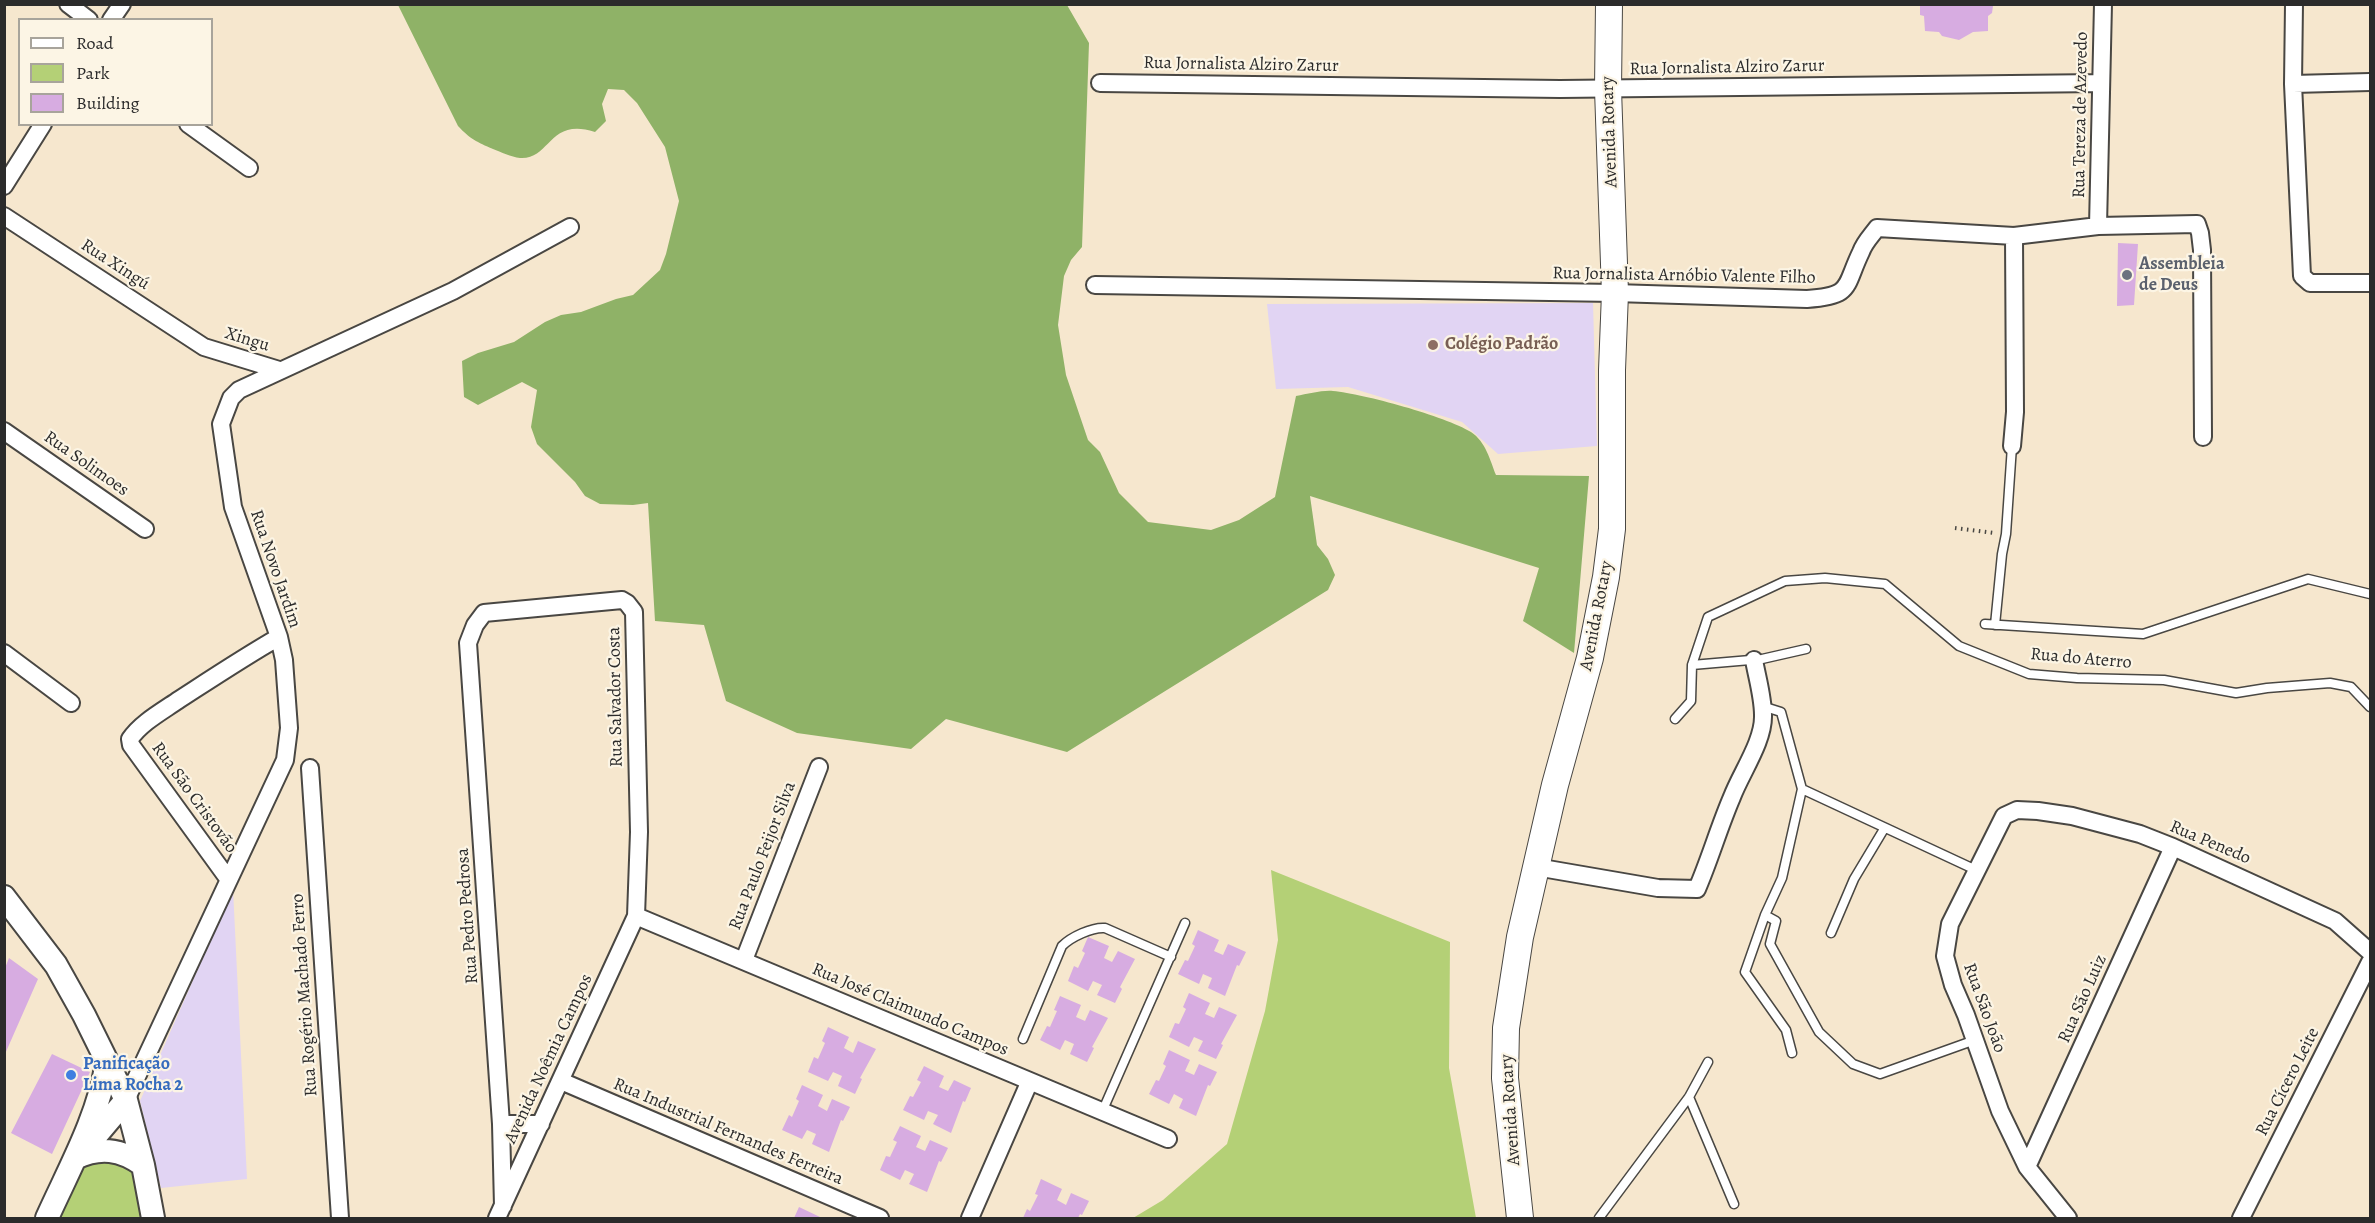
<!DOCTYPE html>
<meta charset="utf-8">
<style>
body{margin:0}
#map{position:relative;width:2375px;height:1223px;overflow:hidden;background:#f6e7ce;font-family:Alegreya,serif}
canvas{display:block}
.frame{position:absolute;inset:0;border:6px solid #2b2b2b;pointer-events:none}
.legend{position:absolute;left:18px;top:18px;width:195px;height:108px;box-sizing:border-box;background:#fcf5e5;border:2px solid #a8a49b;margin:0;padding:8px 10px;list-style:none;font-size:18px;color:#2b2b2b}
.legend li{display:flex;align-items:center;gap:12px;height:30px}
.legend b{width:30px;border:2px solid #a8a49b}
</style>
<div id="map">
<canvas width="2375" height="1223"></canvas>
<div class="frame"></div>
<ul class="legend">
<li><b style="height:8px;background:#fff"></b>Road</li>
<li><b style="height:16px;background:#b4d076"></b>Park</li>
<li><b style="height:16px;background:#d7ace1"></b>Building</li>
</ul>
</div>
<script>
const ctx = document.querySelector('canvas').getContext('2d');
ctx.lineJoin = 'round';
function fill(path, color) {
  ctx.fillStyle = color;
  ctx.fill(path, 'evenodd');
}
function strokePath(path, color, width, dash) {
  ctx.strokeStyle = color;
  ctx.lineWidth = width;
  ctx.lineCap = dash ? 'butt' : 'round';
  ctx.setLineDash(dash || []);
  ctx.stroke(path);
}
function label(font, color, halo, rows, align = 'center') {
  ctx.font = font + ' Alegreya,serif';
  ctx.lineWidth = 4.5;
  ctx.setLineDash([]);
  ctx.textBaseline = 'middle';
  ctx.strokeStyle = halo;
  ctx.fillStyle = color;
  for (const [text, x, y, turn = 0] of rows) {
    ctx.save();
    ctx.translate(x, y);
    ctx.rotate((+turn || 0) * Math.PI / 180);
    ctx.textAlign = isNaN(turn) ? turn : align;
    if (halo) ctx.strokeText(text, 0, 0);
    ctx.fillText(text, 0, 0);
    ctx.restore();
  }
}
const built = new Path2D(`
 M1593,303L1597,446L1498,454L1462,422L1348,387L1276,389L1267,304Z
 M233,889L247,1179L161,1188L140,1101Z`);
const green = new Path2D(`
 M1271,870L1450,942L1449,1068L1476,1218H1133L1163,1200L1227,1144L1265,1011L1278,940Z
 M113,1154L136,1170L142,1218H52L70,1178L90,1159Z`);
const forest = new Path2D(`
 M398,5H1067L1089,43L1082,247L1071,260L1064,276L1058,325L1066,375L1088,440L1100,452L1119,493L1148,522L1211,530L1239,520L1275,497L1296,396C1308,394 1322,390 1333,391C1364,394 1445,416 1471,432C1486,442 1490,460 1496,475L1589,476L1574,653L1523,621L1539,568L1310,496L1317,545L1328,559L1335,575L1328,590L1067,752L946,719L911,749L797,733L726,701L704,625L655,621L648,503L633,505L600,504L585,496L575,482L537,444L531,427L537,390L522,382L478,405L464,397L462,361L478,353L514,342L545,322L561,315L581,312L616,299L633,295L660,270L666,254L679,201L665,147L637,103L624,90L608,89L602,104L606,121L595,132C548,117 551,160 520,158C511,157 501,152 493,149C477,142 470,139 458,126Z`);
const building = new Path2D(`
 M1920,4H1992L1993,6L1992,13L1988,16V31L1973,32L1959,40L1942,36L1939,32L1925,31L1924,16L1920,15Z
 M2118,243L2138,244L2134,305L2117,306Z
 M1198,930L1219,940L1214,951L1223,955L1228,944L1246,952L1239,966L1237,965L1225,996L1208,988L1212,978L1203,974L1199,984L1178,974L1185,960L1188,961L1195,946L1192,944Z
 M1088,937L1109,946L1104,958L1112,962L1118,951L1135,959L1120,987L1122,989L1115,1003L1097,995L1102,985L1093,981L1088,991L1068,981L1074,966L1078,968L1085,953L1082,951Z
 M9,958L38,979L5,1054V968Z
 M1189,993L1210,1003L1205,1014L1214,1018L1219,1007L1237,1015L1221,1044L1223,1045L1216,1059L1198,1051L1203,1041L1194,1037L1189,1047L1169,1037L1175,1023L1179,1024L1186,1009L1183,1007Z
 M1060,996L1081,1005L1076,1017L1085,1021L1090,1010L1108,1018L1092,1047L1094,1048L1087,1062L1070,1054L1074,1044L1065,1040L1060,1050L1040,1040L1047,1026L1050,1027L1057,1011L1054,1010Z
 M828,1027L849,1037L844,1048L853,1053L858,1041L876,1049L860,1078L862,1079L855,1094L838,1086L842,1076L833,1072L828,1081L808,1072L814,1057L818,1059L825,1043L822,1041Z
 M1169,1050L1190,1060L1185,1071L1194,1075L1199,1064L1217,1072L1210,1086L1208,1085L1196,1116L1179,1108L1183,1099L1174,1094L1169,1104L1149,1094L1156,1080L1159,1081L1166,1066L1163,1064Z
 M52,1054L90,1072L52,1154L11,1133Z
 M924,1066L944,1076L939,1087L948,1091L954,1080L971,1088L965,1102L963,1101L951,1133L933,1124L938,1115L928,1111L924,1120L903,1110L910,1096L913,1097L921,1082L917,1080Z
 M802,1085L823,1095L818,1106L827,1111L832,1099L850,1107L843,1121L841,1120L829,1152L812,1144L816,1134L807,1130L802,1139L782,1130L789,1115L792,1117L799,1101L796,1099Z
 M900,1126L921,1136L916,1147L925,1151L930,1140L948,1148L941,1162L939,1161L927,1192L909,1184L914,1174L905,1170L900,1180L880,1170L886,1156L890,1157L897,1142L893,1140Z
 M1041,1179L1062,1189L1057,1200L1066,1205L1071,1193L1089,1201L1082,1215L1080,1214L1078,1218H1023L1027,1209L1030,1211L1038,1195L1035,1194Z
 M799,1207L820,1217L819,1218H794Z`);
const path = new Path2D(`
 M1955,528L1994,533`);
const lane = new Path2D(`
 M1985,624L2143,634L2308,579L2370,594
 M1995,625L2002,554L2006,534L2012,446
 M1692,665L1762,659L1806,649
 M1762,706L1781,712L1802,789L1782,878L1765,915L1745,972L1786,1030L1792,1053
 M1675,719L1691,701L1692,665L1708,617L1785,581L1825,578L1885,584L1959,646L2029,674L2077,678L2164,680L2236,693L2267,688L2330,683L2351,687L2370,707
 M1802,789L1976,870
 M1765,915L1776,921L1770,944L1819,1032L1853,1064L1880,1074L1975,1040
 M1831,933L1854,879L1884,829
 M1023,1039L1062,946C1071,937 1092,927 1105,928L1171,957
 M1689,1097L1734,1204
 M1102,1112L1185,923
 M1599,1218L1689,1097L1708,1062`);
const street = new Path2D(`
 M68,4L89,20
 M2294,4L2293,84L2302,276L2310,283H2370
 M111,20L122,4
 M1100,83L1560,89L2101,83
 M2293,84L2370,82
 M188,124L249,168
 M4,186L43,124
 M4,216L204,347L279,370
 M2098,226L2103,4
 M1095,285L1615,293L1807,299C1853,296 1844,287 1861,252C1864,243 1871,236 1877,228L2014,236L2098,226L2197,224L2200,233L2202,250L2203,437
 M4,431L145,529
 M2012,446L2015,412L2014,236
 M4,653L71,703
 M310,768L340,1218
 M1536,867L1658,888L1697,889C1710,859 1719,827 1732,797C1741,773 1764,741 1763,715C1763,697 1757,677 1754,660
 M229,880L131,745L130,739C141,723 161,712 177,701C211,679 244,657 279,637
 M636,916L1168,1139
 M744,960L819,767
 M561,1081L880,1218
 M126,1100L285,760L289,728L284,660L279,637L233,507L221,424L231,398L239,390L453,291L570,227
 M501,1124H541
 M2027,1167L2173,847
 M497,1218L636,916L639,832L634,612L627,603L622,600L484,613L475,625L468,643L501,1124L503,1206
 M970,1218L1029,1083
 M2068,1218L2027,1167L2000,1111L1966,1015L1953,985L1945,956L1950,924L2004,816L2017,810L2038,811L2072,816L2140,834L2173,847L2335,921L2370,952
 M2241,1218L2370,962`);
const secondary = new Path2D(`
 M4,897L56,965L84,1015L126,1100L143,1165L153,1218
 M88,1145L126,1100
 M75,1158C100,1146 121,1149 143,1165
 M47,1218C70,1167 98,1118 107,1062`);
const primary = new Path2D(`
 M1520,1218L1505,1078L1506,1028L1520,937L1555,785L1590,658L1606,577L1612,529V370L1615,293L1608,89L1609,4`);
const markers = [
 [2127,275,6,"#6b7280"],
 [1433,345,6,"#8d6e63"],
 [71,1075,6,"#3f7fe0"]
];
const streetNames = [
 ["Rua Jornalista Alziro Zarur",1241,65,1],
 ["Rua Jornalista Alziro Zarur",1727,68,-1],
 ["Rua Tereza de Azevedo",2081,115,-89],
 ["Avenida Rotary",1610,132,-92],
 ["Rua Xingú",115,265,33],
 ["Rua Jornalista Arnóbio Valente Filho",1684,276,1],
 ["Xingu",247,340,17],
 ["Rua Solimoes",86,464,35],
 ["Rua Novo Jardim",275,569,71],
 ["Avenida Rotary",1597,616,-79],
 ["Rua do Aterro",2081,659,5],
 ["Rua Salvador Costa",616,697,-91],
 ["Rua São Cristovão",194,798,54],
 ["Rua Penedo",2210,843,23],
 ["Rua Paulo Feijor Silva",763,856,-69],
 ["Rua Pedro Pedrosa",468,916,-94],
 ["Rua Rogério Machado Ferro",305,995,-94],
 ["Rua São Luiz",2083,999,-66],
 ["Rua São João",1984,1008,70],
 ["Rua José Claimundo Campos",910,1010,23],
 ["Avenida Noêmia Campos",549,1059,-65],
 ["Rua Cícero Leite",2288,1082,-63],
 ["Avenida Rotary",1511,1110,-94],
 ["Rua Industrial Fernandes Ferreira",728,1132,23]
];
const worshipNames = [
 ["Assembleia",2139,265],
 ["de Deus",2139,286]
];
const educationNames = [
 ["Colégio Padrão",1445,345]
];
const shopNames = [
 ["Panificação",83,1065],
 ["Lima Rocha 2",83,1086]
];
fill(built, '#e1d4f3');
fill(green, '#b4d076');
fill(forest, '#8fb267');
fill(building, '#d7ace1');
strokePath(lane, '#494743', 11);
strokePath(street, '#494743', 20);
strokePath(secondary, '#494743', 26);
strokePath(primary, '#494743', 28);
strokePath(path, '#494743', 4, [1.5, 4.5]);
strokePath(lane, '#fff', 8);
strokePath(street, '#fff', 16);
strokePath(secondary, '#fff', 22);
strokePath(primary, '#fff', 26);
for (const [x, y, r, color] of markers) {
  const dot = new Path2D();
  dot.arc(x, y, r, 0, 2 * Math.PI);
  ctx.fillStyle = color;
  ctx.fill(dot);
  strokePath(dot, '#fcf5e5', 2);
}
label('18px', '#2b2b2b', '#fcf5e5', streetNames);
label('bold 18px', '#5b616d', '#fcf5e5', worshipNames, 'left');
label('bold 18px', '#785e54', '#fcf5e5', educationNames, 'left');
label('bold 18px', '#366cbe', '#fcf5e5', shopNames, 'left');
</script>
